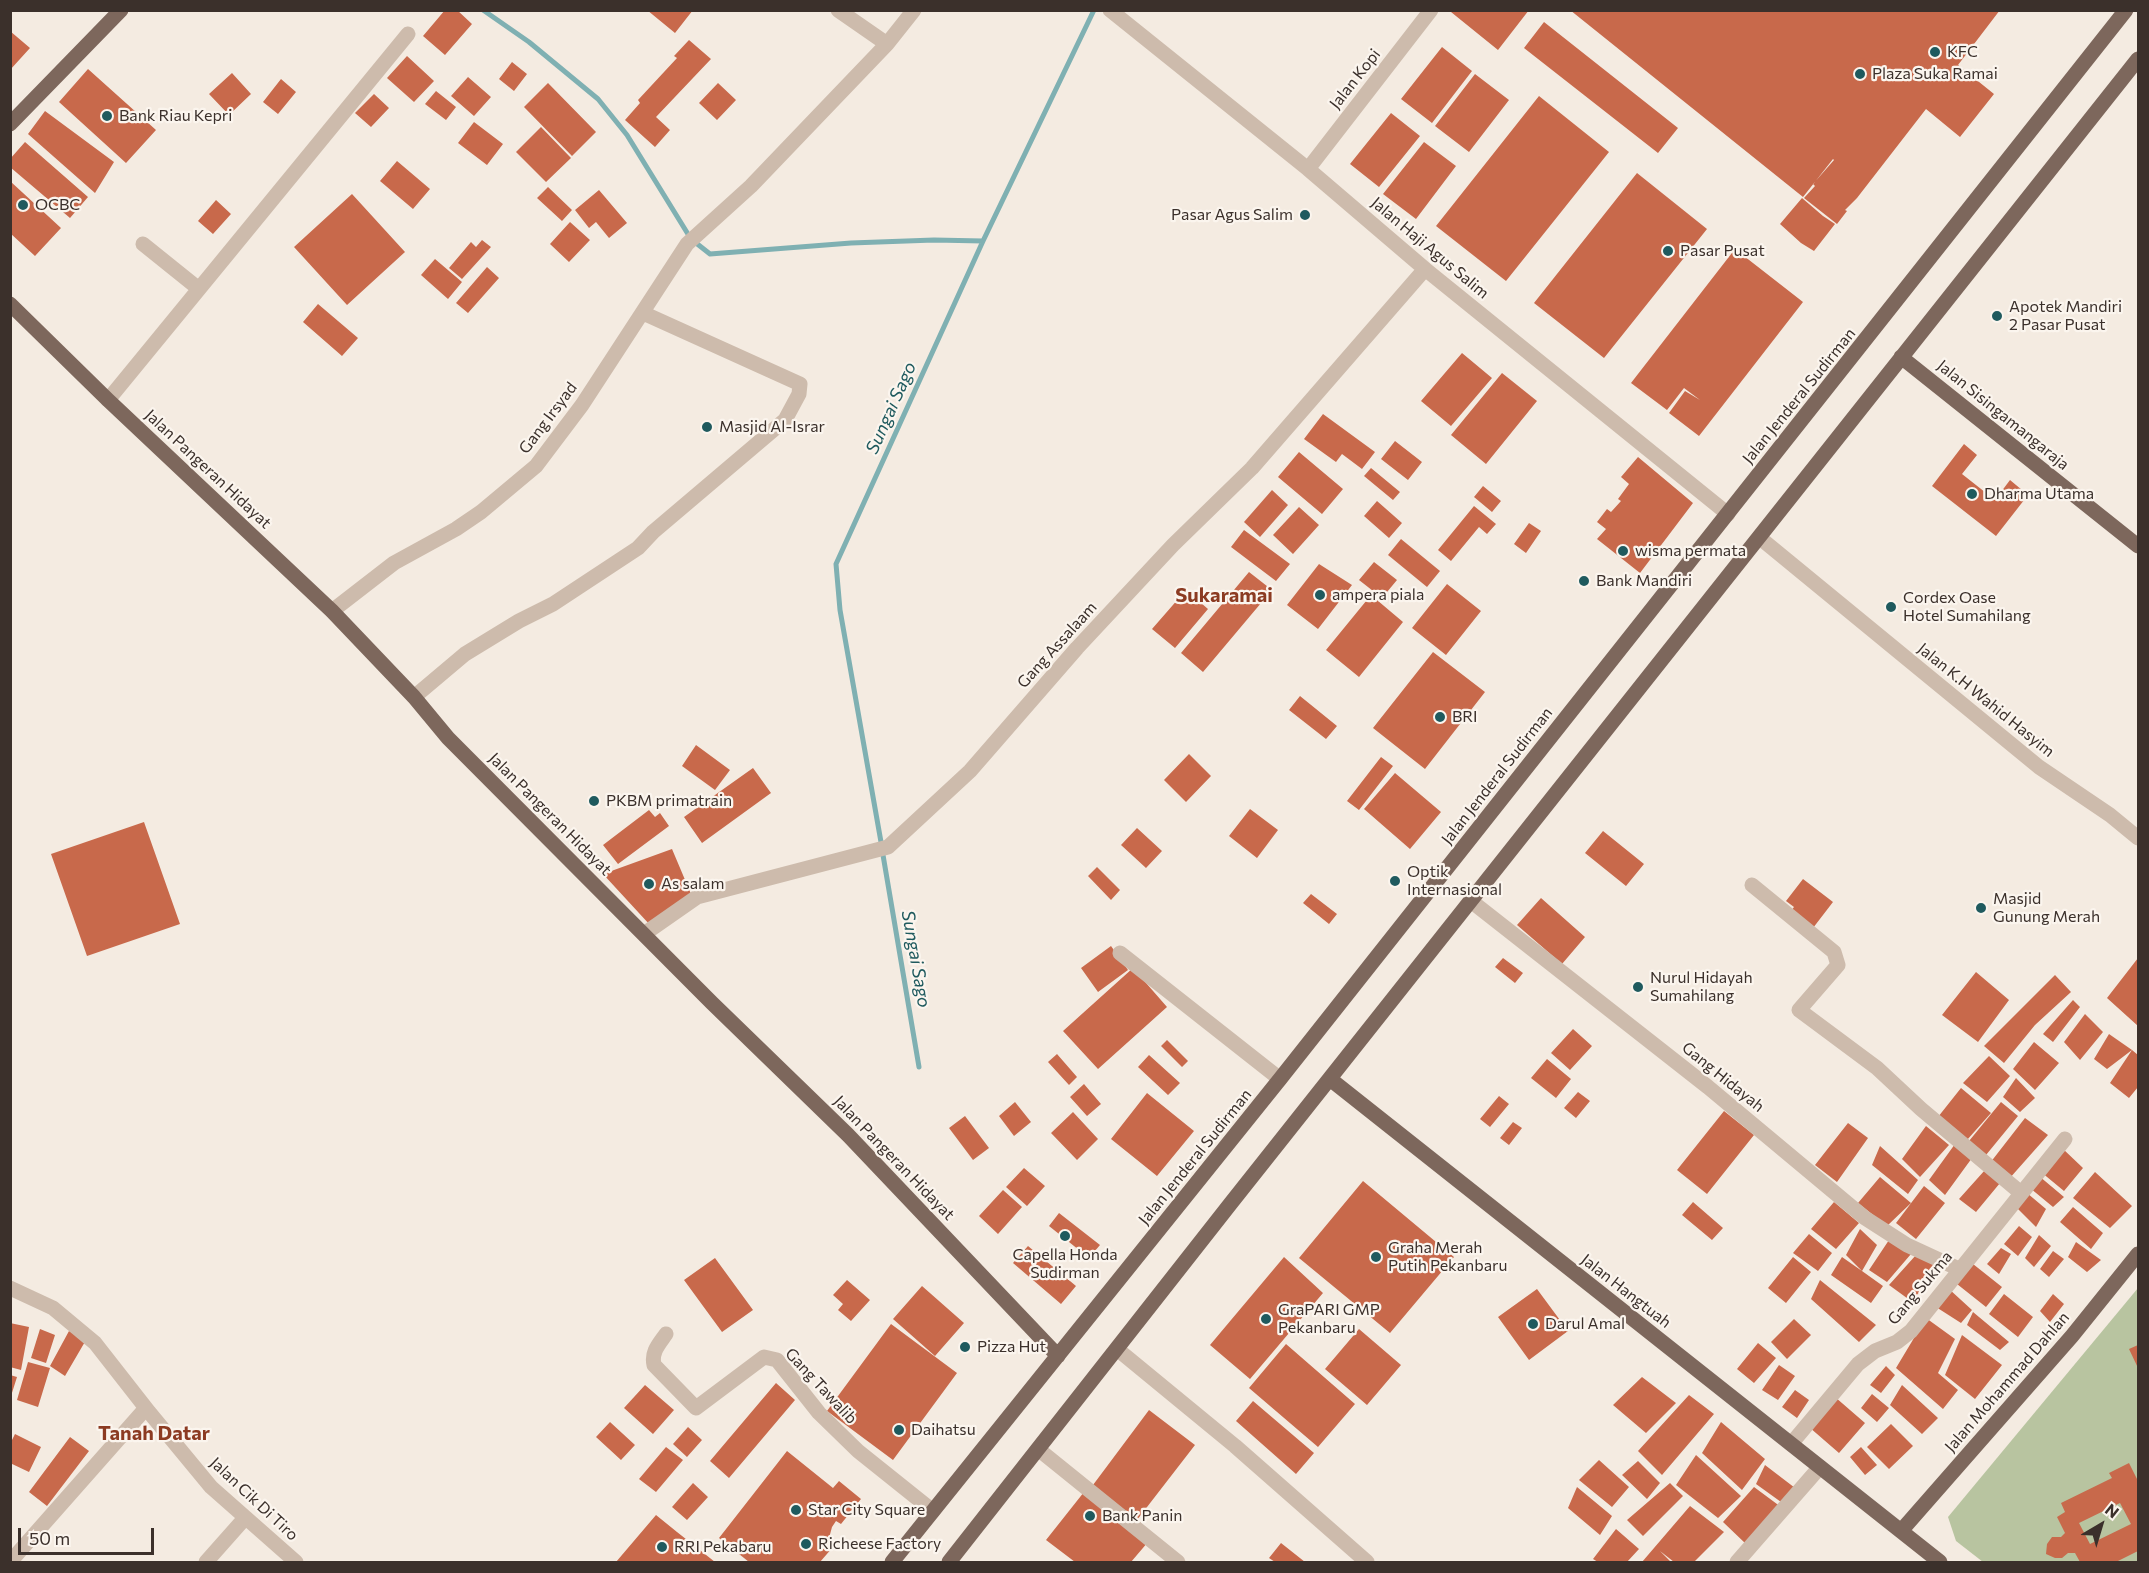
<!DOCTYPE html>
<style>
body{margin:0}
#map{position:relative;width:2149px;height:1573px;overflow:hidden;background:#f4ebe1;font-family:Commissioner,sans-serif}
canvas{display:block}
.frame{position:absolute;inset:0;border:12px solid #3b302b;pointer-events:none}
.north{position:absolute;left:2071px;top:1495px;width:60px;height:60px;-webkit-text-stroke:4px #fbf5ee;paint-order:stroke;rotate:38deg;font-size:16px;font-weight:700;line-height:24px;text-align:center;color:#3b302b}
.north::after{content:'';display:block;margin:auto;width:21px;height:27px;background:#3b302b;clip-path:polygon(50% 0,100% 100%,50% 72%,0 100%)}
.scale{position:absolute;left:18px;top:1528px;width:136px;height:27px;box-sizing:border-box;border:3px solid #3b302b;border-top:0;padding-left:8px;font-size:18px;line-height:21px;white-space:nowrap;color:#3b302b;-webkit-text-stroke:4px #fbf5ee;paint-order:stroke}
</style>
<div id="map">
<canvas width="2149" height="1573"></canvas>
<div class="frame"></div>
<div class="north">N</div>
<div class="scale">50 m</div>
</div>
<script>
const ctx = document.querySelector('canvas').getContext('2d');
ctx.lineJoin = 'round';
function fill(path, color) {
  ctx.fillStyle = color;
  ctx.fill(path, 'evenodd');
}
function strokePath(path, color, width, dash) {
  ctx.strokeStyle = color;
  ctx.lineWidth = width;
  ctx.lineCap = dash ? 'butt' : 'round';
  ctx.setLineDash(dash || []);
  ctx.stroke(path);
}
function label(font, color, halo, rows, align = 'center') {
  ctx.font = font + ' Commissioner,sans-serif';
  ctx.lineWidth = 4.5;
  ctx.setLineDash([]);
  ctx.textBaseline = 'middle';
  ctx.strokeStyle = halo;
  ctx.fillStyle = color;
  for (const [text, x, y, turn = 0] of rows) {
    ctx.save();
    ctx.translate(x, y);
    ctx.rotate((+turn || 0) * Math.PI / 180);
    ctx.textAlign = isNaN(turn) ? turn : align;
    if (halo) ctx.strokeText(text, 0, 0);
    ctx.fillText(text, 0, 0);
    ctx.restore();
  }
}
const green = new Path2D(`
 M2138,1288V1562H1983L1956,1541L1948,1517Z`);
const stream = new Path2D(`
 M483,10L529,42L598,99L627,135L691,239L710,254L851,243L934,240L983,241
 M881,842L840,610L836,564L983,241L1094,10
 M883,855L919,1067`);
const building = new Path2D(`
 M445,10H457L472,24L445,55L423,36Z
 M647,10H693L675,33Z
 M1452,10H1529L1498,50L1451,12Z
 M1570,10H2000L1958,65L1994,94L1960,137L1926,109L1857,198L1845,210L1847,211L1837,224L1804,198L1815,186L1813,184L1834,160L1833,159L1803,197Z
 M1544,22L1678,128L1658,153L1524,48Z
 M10,31L30,48L10,70Z
 M689,40L711,59L656,117L670,130L655,147L625,120L640,103L638,100L677,58L674,56Z
 M1442,47L1472,71L1432,123L1401,99Z
 M407,56L434,81L414,102L387,78Z
 M512,62L527,74L514,91L499,79Z
 M88,69L156,130L126,163L59,102Z
 M232,73L251,94L229,115L209,94Z
 M1475,74L1509,100L1469,152L1435,126Z
 M468,77L491,97L474,116L451,96Z
 M281,79L296,92L278,114L263,102Z
 M548,83L596,132L572,156L524,107Z
 M718,83L736,100L717,120L699,103Z
 M436,91L456,107L446,120L425,104Z
 M374,94L389,108L371,127L355,113Z
 M1539,96L1609,152L1506,281L1436,226Z
 M45,111L114,162L95,193L28,134Z
 M1391,113L1420,136L1379,187L1350,164Z
 M474,122L503,144L487,165L458,143Z
 M541,127L571,158L546,182L516,152Z
 M25,142L88,197L70,218L10,167V159Z
 M1424,142L1456,166L1416,219L1383,194Z
 M397,161L430,189L413,209L380,181Z
 M1637,173L1707,229L1604,358L1534,303Z
 M10,181L61,228L35,256L10,233Z
 M548,187L572,210L562,221L537,198Z
 M599,190L627,223L609,238L596,222L589,228L575,210Z
 M352,194L405,252L347,305L294,247Z
 M1802,198L1823,216L1835,224L1814,251L1801,243L1780,224Z
 M216,200L231,214L213,234L198,221Z
 M570,222L590,240L569,262L550,244Z
 M482,240L491,247L462,279L449,268L471,242L476,247Z
 M1735,249L1803,302L1699,436L1669,413L1685,391L1700,400L1684,388L1667,410L1631,383Z
 M435,259L462,282L448,299L421,275Z
 M487,267L499,278L468,313L456,303Z
 M318,304L358,338L342,356L303,322Z
 M1462,353L1492,378L1451,426L1421,401Z
 M1502,373L1537,401L1486,464L1451,435Z
 M1323,414L1375,452L1362,469L1342,454L1336,462L1304,439Z
 M1395,441L1422,462L1408,480L1381,459Z
 M1964,444L1977,455L1962,474L1995,500L2010,480L2028,495L1996,536L1932,486Z
 M1299,452L1343,489L1322,514L1278,477Z
 M1638,457L1693,503L1640,573L1597,539L1606,529L1597,522L1607,509L1611,512L1621,501L1618,499L1629,484L1621,477Z
 M1371,468L1400,492L1393,500L1364,476Z
 M1483,486L1501,501L1492,512L1474,497Z
 M1272,490L1288,505L1260,537L1244,522Z
 M1377,501L1402,523L1389,538L1364,516Z
 M1474,506L1496,524L1487,534L1479,527L1451,561L1438,550Z
 M1299,507L1319,525L1293,554L1273,535Z
 M1529,523L1541,531L1526,553L1514,544Z
 M1244,530L1290,564L1276,581L1231,547Z
 M1401,539L1440,571L1427,587L1388,555Z
 M1374,562L1397,580L1382,598L1359,580Z
 M1319,564L1352,585L1318,629L1287,605Z
 M1249,572L1272,590L1203,672L1181,653Z
 M1447,584L1481,611L1446,655L1412,628Z
 M1186,590L1208,609L1175,648L1152,629Z
 M1371,595L1403,622L1359,677L1326,650Z
 M1433,652L1485,692L1425,769L1373,728Z
 M1300,696L1337,726L1326,739L1289,710Z
 M696,745L730,770L715,790L682,766Z
 M1189,754L1211,776L1186,802L1164,780Z
 M1381,757L1393,766L1359,810L1347,801Z
 M753,768L771,793L702,843L684,817Z
 M1395,773L1441,812L1410,849L1364,809Z
 M1250,809L1278,830L1257,858L1229,836Z
 M649,810L655,817L660,813L669,826L618,864L603,845Z
 M144,822L180,924L87,956L51,854Z
 M1137,828L1162,851L1146,868L1121,845Z
 M1603,831L1644,864L1626,886L1585,853Z
 M672,849L691,894L650,925L603,874Z
 M1097,867L1120,890L1111,900L1088,876Z
 M1803,879L1833,902L1813,928L1791,911L1794,907L1786,901Z
 M1311,894L1337,914L1329,924L1303,903Z
 M1541,898L1585,937L1562,964L1517,925Z
 M1111,946L1128,970L1098,992L1081,968Z
 M1503,958L1523,973L1515,983L1495,967Z
 M2138,958V1026L2107,998Z
 M1133,968L1167,1007L1098,1069L1063,1031Z
 M1976,972L2009,1000L1978,1042L1942,1015Z
 M2055,975L2071,992L2035,1025L2004,1063L1984,1046Z
 M2073,1000L2080,1007L2053,1042L2043,1034Z
 M2085,1014L2103,1032L2080,1060L2064,1042Z
 M1573,1029L1592,1046L1570,1070L1551,1053Z
 M2109,1034L2132,1050L2138,1055V1087L2129,1098L2110,1083L2132,1050L2107,1069L2094,1059Z
 M1167,1040L1188,1061L1182,1067L1161,1046Z
 M2034,1042L2059,1063L2035,1090L2013,1069Z
 M1057,1054L1077,1077L1069,1085L1048,1062Z
 M1149,1055L1180,1083L1168,1095L1138,1067Z
 M1989,1056L2010,1076L1987,1102L1963,1083Z
 M1547,1059L1571,1079L1556,1098L1531,1078Z
 M2016,1078L2035,1098L2020,1112L2003,1097Z
 M1084,1084L1101,1104L1087,1116L1070,1097Z
 M1961,1088L1991,1113L1967,1140L1938,1117Z
 M1578,1092L1590,1101L1576,1118L1564,1108Z
 M1147,1093L1194,1131L1157,1176L1111,1139Z
 M1499,1096L1509,1104L1490,1127L1480,1119Z
 M1015,1102L1031,1122L1014,1136L999,1116Z
 M2001,1102L2018,1116L1986,1155L1969,1141Z
 M1724,1111L1754,1135L1707,1194L1677,1170Z
 M1073,1112L1098,1139L1077,1160L1051,1133Z
 M965,1116L989,1148L973,1160L949,1128Z
 M2025,1118L2048,1135L2009,1179L1990,1163Z
 M1513,1122L1522,1128L1509,1145L1500,1138Z
 M1848,1123L1868,1138L1837,1182L1815,1165Z
 M1926,1126L1949,1145L1920,1177L1902,1159Z
 M1955,1144L1972,1158L1945,1195L1929,1180Z
 M1880,1146L1918,1180L1908,1194L1872,1165Z
 M2062,1148L2083,1168L2064,1191L2041,1172Z
 M1024,1168L1045,1186L1027,1206L1006,1187Z
 M1985,1170L2000,1183L1976,1212L1959,1199Z
 M2095,1172L2132,1206L2110,1228L2073,1198Z
 M2039,1176L2064,1197L2053,1207L2030,1188Z
 M1880,1177L1911,1203L1887,1226L1858,1203Z
 M1363,1181L1454,1257L1390,1333L1299,1258Z
 M1924,1186L1945,1203L1916,1239L1896,1223Z
 M1003,1190L1022,1207L998,1234L979,1216Z
 M2027,1193L2046,1209L2036,1227L2015,1206Z
 M1693,1202L1723,1228L1712,1240L1682,1215Z
 M1834,1202L1859,1223L1836,1249L1811,1229Z
 M2073,1207L2103,1233L2091,1249L2060,1222Z
 M1059,1213L1100,1245L1089,1258L1049,1226Z
 M2019,1226L2032,1237L2018,1256L2004,1244Z
 M1860,1229L1877,1245L1862,1271L1883,1286L1871,1303L1831,1275L1842,1257L1862,1271L1846,1255Z
 M1809,1234L1832,1253L1818,1271L1793,1253Z
 M2039,1235L2051,1246L2034,1267L2025,1258Z
 M1889,1240L1911,1254L1887,1282L1869,1270Z
 M2076,1242L2101,1260L2087,1272L2068,1257Z
 M1028,1246L1076,1286L1061,1304L1013,1263Z
 M2001,1248L2011,1254L1999,1274L1987,1264Z
 M2053,1251L2064,1259L2049,1277L2040,1269Z
 M1916,1255L1941,1269L1911,1301L1889,1285Z
 M1284,1257L1323,1293L1250,1379L1210,1345Z
 M1793,1257L1811,1272L1786,1303L1768,1288Z
 M715,1258L753,1310L722,1332L684,1280Z
 M1973,1264L2002,1287L1986,1307L1957,1284Z
 M847,1280L870,1300L851,1321L838,1310L843,1304L833,1295Z
 M1820,1280L1876,1325L1859,1342L1811,1299Z
 M922,1286L964,1323L935,1356L893,1319Z
 M1537,1289L1568,1331L1529,1360L1498,1317Z
 M1949,1289L1972,1310L1961,1323L1936,1307Z
 M2004,1294L2033,1317L2018,1337L1989,1314Z
 M2053,1294L2064,1304L2050,1322L2040,1311Z
 M1973,1312L2009,1342L2000,1350L1967,1325Z
 M1926,1318L1955,1339L1938,1373L1958,1390L1943,1409L1896,1368Z
 M1794,1319L1811,1335L1787,1359L1771,1342Z
 M10,1323L29,1327L21,1370L10,1367Z
 M891,1324L957,1373L893,1460L827,1411Z
 M40,1329L55,1335L46,1363L31,1358Z
 M1359,1329L1401,1365L1367,1405L1325,1369Z
 M69,1331L86,1340L65,1376L50,1366Z
 M1962,1335L2002,1365L1975,1399L1945,1375Z
 M1758,1343L1776,1358L1754,1383L1737,1369Z
 M1286,1344L1355,1404L1318,1447L1249,1388Z
 M2138,1345V1368L2129,1349Z
 M28,1362L50,1368L38,1407L17,1400Z
 M1779,1365L1795,1376L1778,1400L1762,1390Z
 M1886,1366L1895,1375L1881,1393L1870,1385Z
 M10,1375L17,1377L11,1396H10Z
 M1642,1377L1676,1403L1646,1433L1613,1405Z
 M776,1383L795,1400L729,1478L710,1461Z
 M645,1385L674,1410L653,1434L624,1408Z
 M1902,1385L1938,1418L1922,1434L1890,1405Z
 M1795,1390L1809,1400L1797,1418L1782,1407Z
 M1872,1394L1889,1408L1877,1422L1861,1408Z
 M1689,1395L1714,1414L1662,1475L1638,1451Z
 M1835,1397L1865,1423L1839,1453L1809,1427Z
 M1253,1401L1314,1453L1296,1474L1236,1421Z
 M1149,1410L1195,1445L1137,1520L1093,1485Z
 M610,1422L635,1445L621,1460L596,1437Z
 M1721,1422L1765,1459L1742,1490L1702,1453Z
 M1891,1424L1913,1446L1889,1469L1867,1447Z
 M688,1427L702,1440L687,1457L673,1444Z
 M15,1434L41,1447L29,1472L10,1463V1444Z
 M70,1437L89,1451L47,1506L29,1492Z
 M666,1447L683,1460L656,1492L639,1479Z
 M1861,1447L1877,1465L1865,1475L1850,1457Z
 M787,1451L833,1488L839,1481L861,1499L841,1524L836,1521L832,1527L828,1542L833,1547L820,1562H749L719,1538Z
 M1696,1455L1741,1496L1718,1518L1676,1485Z
 M1599,1460L1629,1487L1612,1507L1579,1480Z
 M1638,1461L1660,1483L1647,1499L1622,1475Z
 M2129,1463L2138,1481V1551L2116,1562H2080L2075,1553H2068L2062,1558H2055L2046,1554L2047,1544L2052,1537H2061L2065,1533L2057,1517L2065,1512L2061,1503L2112,1478L2109,1473ZM2120,1503L2131,1524L2090,1544L2079,1523Z
 M1765,1465L1799,1491L1781,1502L1756,1484Z
 M693,1483L708,1497L687,1520L672,1507Z
 M1670,1483L1683,1496L1643,1536L1627,1520Z
 M1577,1487L1612,1516L1600,1535L1568,1508Z
 M1754,1487L1781,1507L1746,1544L1723,1522Z
 M1084,1492L1148,1542L1131,1562H1075L1046,1540Z
 M1690,1506L1724,1532L1694,1562H1674L1660,1551L1671,1562H1642Z
 M656,1515L677,1532L715,1562H616Z
 M1616,1529L1639,1549L1627,1562H1598L1593,1559Z
 M1281,1543L1305,1562H1275L1269,1558Z`);
const minor = new Path2D(`
 M838,10L887,44
 M1110,10L1308,169L1425,269L1728,514
 M1308,169L1431,10
 M143,244L199,289
 M108,400L408,34
 M1760,538L2039,767L2110,815L2138,838
 M332,611L394,563L456,529L481,512L536,466L582,405L687,244L751,186L887,44L914,10
 M414,697L465,654L519,621L553,604L638,548L653,532L785,420L799,394L800,384L643,313
 M1752,885L1834,952L1838,965L1799,1010L1877,1068L1921,1109L2021,1193
 M1471,901L1708,1087L1865,1218L1907,1245L1959,1269
 M644,934L697,897L888,847L970,771L1077,648L1173,545L1252,468L1425,269
 M1120,953L1280,1079
 M10,1288L53,1308L95,1343L149,1412L211,1487L296,1562
 M666,1334C659,1344 651,1352 654,1365L696,1408L764,1357L777,1360L819,1413L858,1451L933,1511
 M1117,1349L1235,1446L1367,1562
 M1791,1444L1858,1364L1875,1351L1897,1342L1911,1331L2065,1139
 M1038,1449L1178,1562
 M10,1562L146,1408
 M206,1562L245,1518
 M1737,1562L1820,1467`);
const major = new Path2D(`
 M10,124L121,10
 M10,304L108,400L332,611L414,697L448,738L712,1003L848,1135L1058,1356
 M1901,357L2138,546
 M1330,1079L1940,1562
 M1901,1531L2072,1336L2138,1254
 M892,1562L1280,1079L2126,10
 M949,1562L1231,1203L2138,59`);
const markers = [
 [1935,52,6,"#1f5a5e"],
 [1860,74,6,"#1f5a5e"],
 [107,116,6,"#1f5a5e"],
 [23,205,6,"#1f5a5e"],
 [1305,215,6,"#1f5a5e"],
 [1668,251,6,"#1f5a5e"],
 [1997,316,6,"#1f5a5e"],
 [707,427,6,"#1f5a5e"],
 [1972,494,6,"#1f5a5e"],
 [1623,551,6,"#1f5a5e"],
 [1584,581,6,"#1f5a5e"],
 [1320,595,6,"#1f5a5e"],
 [1891,607,6,"#1f5a5e"],
 [1440,717,6,"#1f5a5e"],
 [594,801,6,"#1f5a5e"],
 [1395,881,6,"#1f5a5e"],
 [649,884,6,"#1f5a5e"],
 [1981,908,6,"#1f5a5e"],
 [1638,987,6,"#1f5a5e"],
 [1065,1236,6,"#1f5a5e"],
 [1376,1257,6,"#1f5a5e"],
 [1266,1319,6,"#1f5a5e"],
 [1533,1324,6,"#1f5a5e"],
 [965,1347,6,"#1f5a5e"],
 [899,1430,6,"#1f5a5e"],
 [796,1510,6,"#1f5a5e"],
 [1090,1516,6,"#1f5a5e"],
 [806,1544,6,"#1f5a5e"],
 [662,1547,6,"#1f5a5e"]
];
const poiNames = [
 ["KFC",1947,52],
 ["Plaza Suka Ramai",1872,74],
 ["Bank Riau Kepri",119,116],
 ["OCBC",35,205],
 ["Pasar Agus Salim",1293,215,"right"],
 ["Pasar Pusat",1680,251],
 ["Apotek Mandiri",2009,307],
 ["2 Pasar Pusat",2009,325],
 ["Masjid Al-Israr",719,427],
 ["Dharma Utama",1984,494],
 ["wisma permata",1635,551],
 ["Bank Mandiri",1596,581],
 ["ampera piala",1332,595],
 ["Cordex Oase",1903,598],
 ["Hotel Sumahilang",1903,616],
 ["BRI",1452,717],
 ["PKBM primatrain",606,801],
 ["Optik",1407,872],
 ["Internasional",1407,890],
 ["As salam",661,884],
 ["Masjid",1993,899],
 ["Gunung Merah",1993,917],
 ["Nurul Hidayah",1650,978],
 ["Sumahilang",1650,996],
 ["Graha Merah",1388,1248],
 ["Putih Pekanbaru",1388,1266],
 ["Capella Honda",1065,1255,"center"],
 ["Sudirman",1065,1273,"center"],
 ["GraPARI GMP",1278,1310],
 ["Pekanbaru",1278,1328],
 ["Darul Amal",1545,1324],
 ["Pizza Hut",977,1347],
 ["Daihatsu",911,1430],
 ["Star City Square",808,1510],
 ["Bank Panin",1102,1516],
 ["Richeese Factory",818,1544],
 ["RRI Pekabaru",674,1547]
];
const streetNames = [
 ["Jalan Kopi",1355,79,-52],
 ["Jalan Haji Agus Salim",1430,248,40],
 ["Jalan Jenderal Sudirman",1799,396,-51],
 ["Jalan Sisingamangaraja",2003,415,39],
 ["Gang Irsyad",548,418,-53],
 ["Jalan Pangeran Hidayat",208,469,43],
 ["Gang Assalaam",1057,645,-48],
 ["Jalan K.H Wahid Hasyim",1986,700,39],
 ["Jalan Jenderal Sudirman",1497,776,-52],
 ["Jalan Pangeran Hidayat",550,814,45],
 ["Gang Hidayah",1723,1077,39],
 ["Jalan Jenderal Sudirman",1195,1157,-51],
 ["Jalan Pangeran Hidayat",894,1158,46],
 ["Gang Sukma",1920,1288,-50],
 ["Jalan Hangtuah",1626,1291,38],
 ["Jalan Mohammad Dahlan",2007,1382,-49],
 ["Gang Tawalib",821,1386,47],
 ["Jalan Cik Di Tiro",254,1499,43]
];
const waterNames = [
 ["Sungai Sago",891,408,-66],
 ["Sungai Sago",916,959,80]
];
const quarterNames = [
 ["Sukaramai",1224,595],
 ["Tanah Datar",154,1433]
];
fill(green, '#b8c4a0');
strokePath(stream, '#7fb0b2', 5);
fill(building, '#c8694b');
strokePath(minor, '#cdbbac', 15);
strokePath(major, '#7d675c', 15);
for (const [x, y, r, color] of markers) {
  const dot = new Path2D();
  dot.arc(x, y, r, 0, 2 * Math.PI);
  ctx.fillStyle = color;
  ctx.fill(dot);
  strokePath(dot, '#fbf5ee', 2);
}
label('16px', '#3b302b', '#fbf5ee', poiNames, 'left');
label('16px', '#3b302b', '#fbf5ee', streetNames);
label('italic 18px', '#1f5a5e', '#fbf5ee', waterNames);
label('bold 20px', '#8c3b22', '#fbf5ee', quarterNames);
</script>
